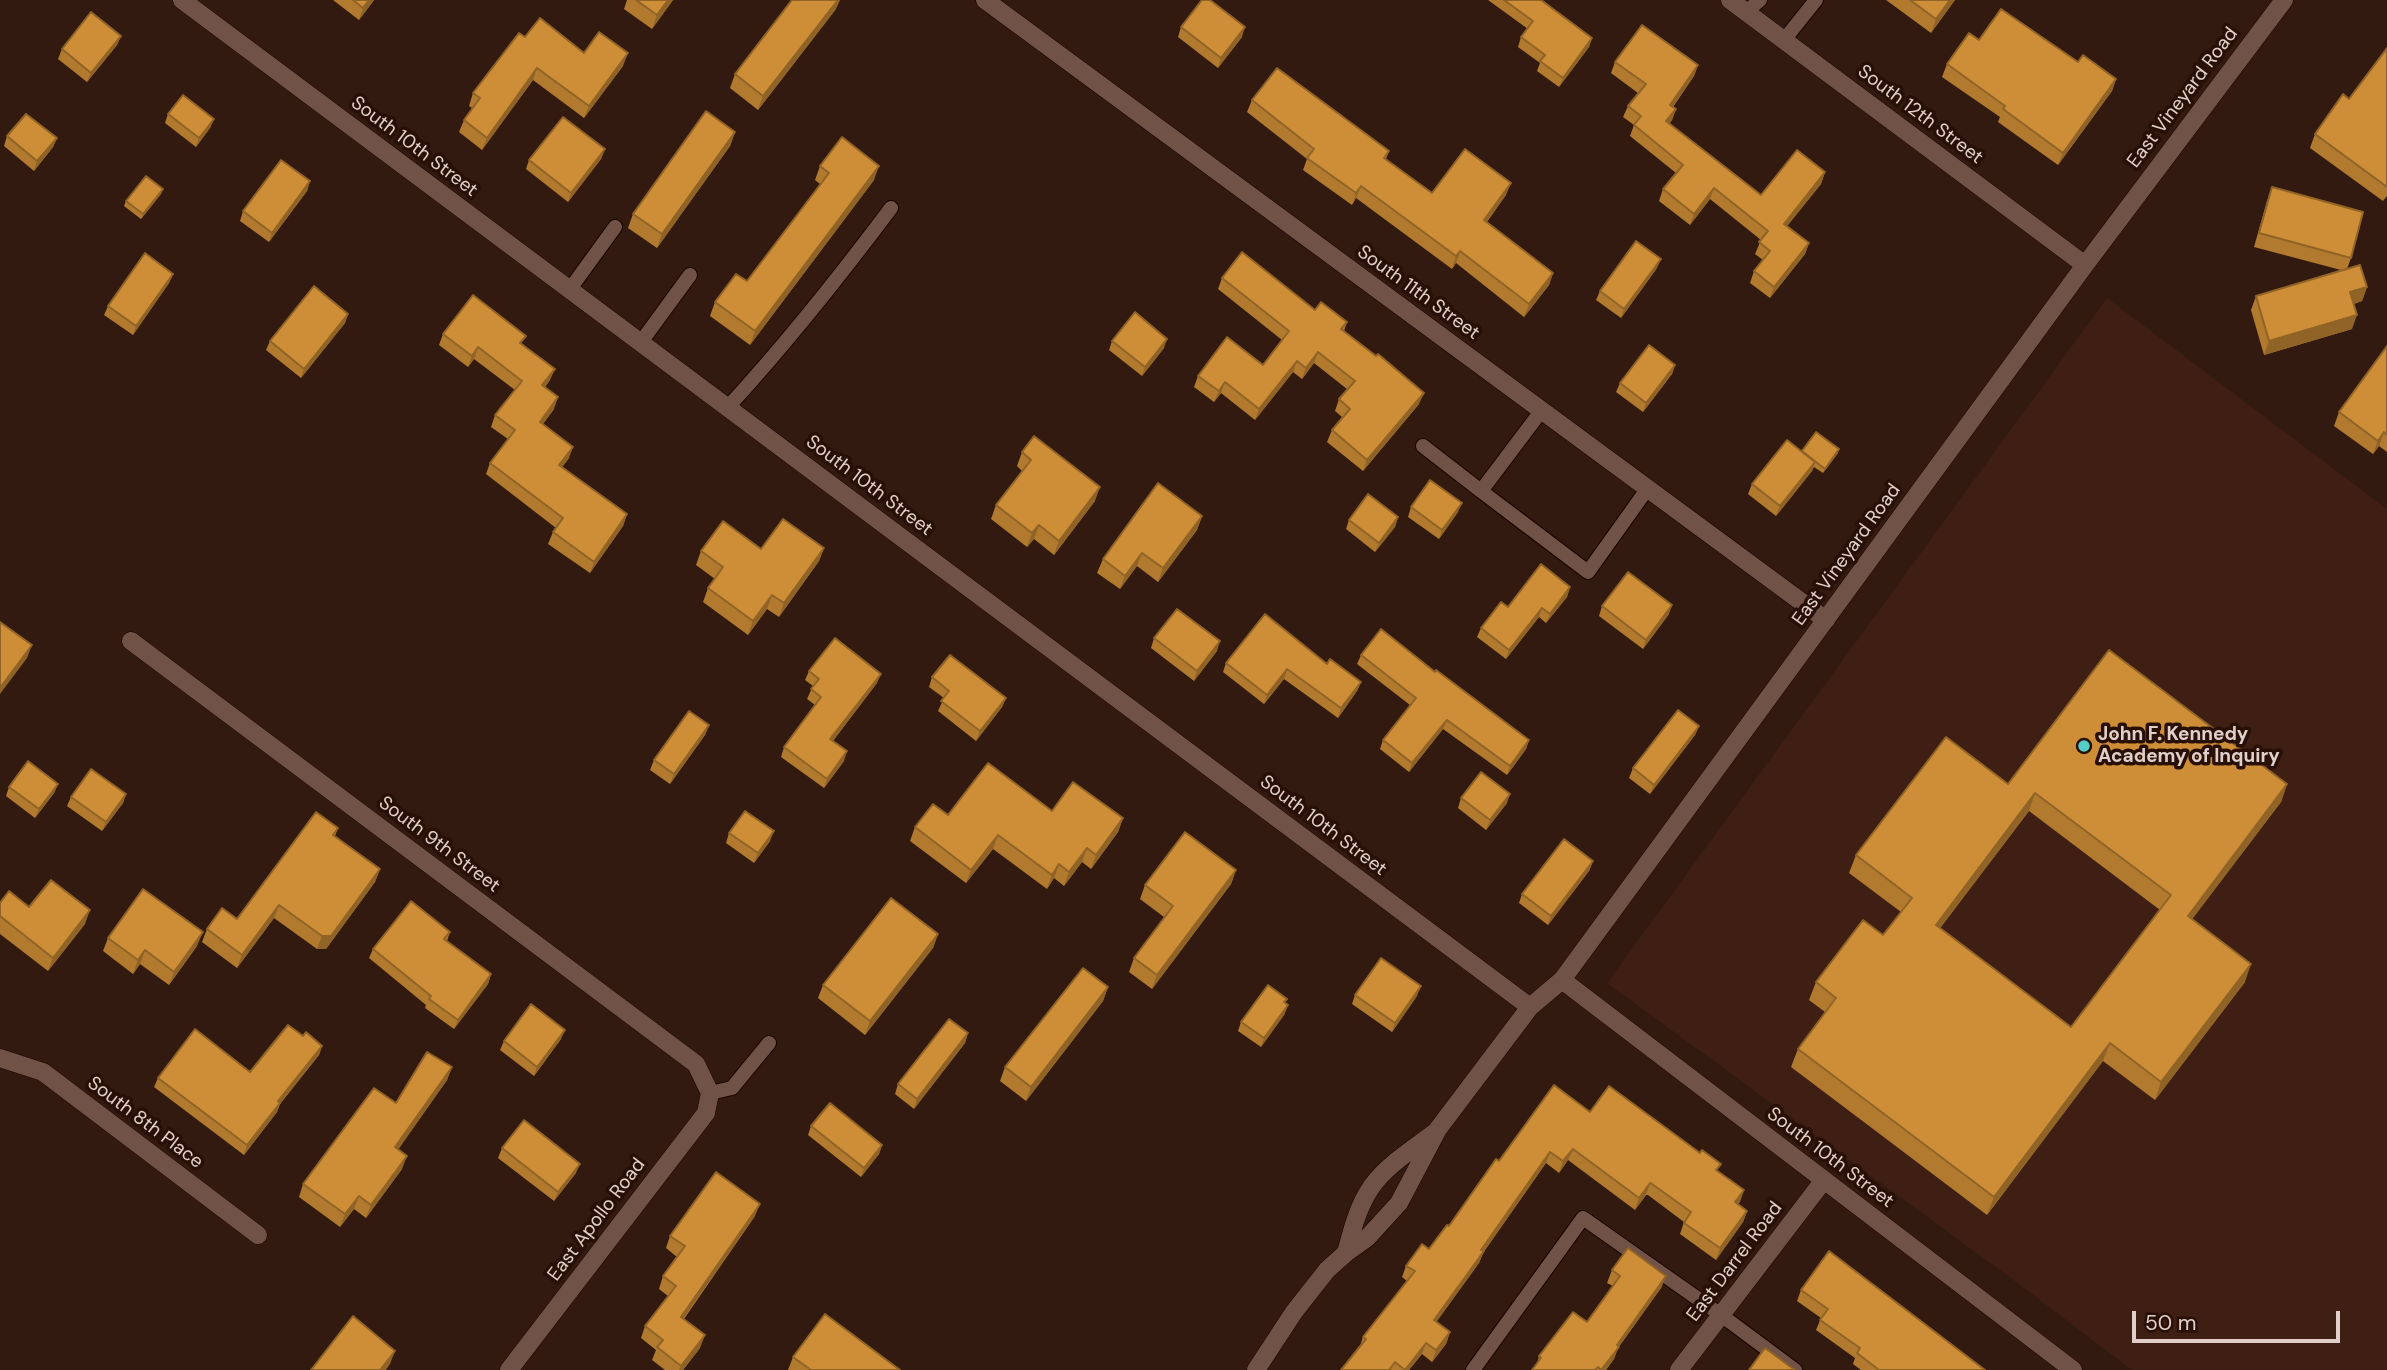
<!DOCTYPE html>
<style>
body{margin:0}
#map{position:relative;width:2387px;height:1370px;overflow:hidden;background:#331a10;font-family:"DM Sans",sans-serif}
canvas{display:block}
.scale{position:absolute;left:2132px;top:1311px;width:208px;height:32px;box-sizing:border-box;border:4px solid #e1cfc9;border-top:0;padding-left:9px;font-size:21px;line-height:24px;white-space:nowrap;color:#e1cfc9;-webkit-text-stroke:5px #281007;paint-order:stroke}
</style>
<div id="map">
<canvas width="2387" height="1370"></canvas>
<div class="scale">50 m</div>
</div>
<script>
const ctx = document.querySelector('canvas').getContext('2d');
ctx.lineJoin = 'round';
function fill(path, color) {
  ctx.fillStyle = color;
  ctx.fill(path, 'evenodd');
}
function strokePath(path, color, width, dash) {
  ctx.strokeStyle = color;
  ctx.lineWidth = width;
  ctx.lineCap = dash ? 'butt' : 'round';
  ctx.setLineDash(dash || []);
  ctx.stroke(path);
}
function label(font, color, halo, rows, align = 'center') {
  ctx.font = font + ' "DM Sans",sans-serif';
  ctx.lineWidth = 7;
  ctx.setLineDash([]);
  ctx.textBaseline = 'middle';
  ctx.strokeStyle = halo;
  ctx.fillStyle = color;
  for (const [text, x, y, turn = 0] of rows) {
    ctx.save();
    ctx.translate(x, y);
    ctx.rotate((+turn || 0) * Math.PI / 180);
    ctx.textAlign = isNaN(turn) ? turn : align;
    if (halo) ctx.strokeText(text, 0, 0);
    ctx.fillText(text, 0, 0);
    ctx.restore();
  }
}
const built = new Path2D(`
 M2107,298L2387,509V1370H2132L2015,1281L1607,983Z`);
const service = new Path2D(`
 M1746,12L1760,0
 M1784,40L1816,0
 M570,289L615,227
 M641,342L690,275
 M728,407C786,344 840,276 891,208
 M1542,410L1481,491L1588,572L1648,488
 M1423,446L1481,491
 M710,1093L732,1088L769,1043
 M1473,1370L1583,1218L1721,1315L1795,1370`);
const minor = new Path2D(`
 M182,0L1530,1007
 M985,0L1826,620
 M1730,0L2085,265
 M131,641L696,1064L710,1093L706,1113L509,1370
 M1562,980L2073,1370
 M0,1058L43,1072L258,1235
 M1346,1253C1352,1230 1358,1206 1372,1186C1387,1165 1413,1149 1434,1133
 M1256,1370L1294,1312L1327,1270L1346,1253L1367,1238L1399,1203L1438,1129L1530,1007L1562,980L2085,265L2284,0
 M1679,1370L1824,1180`);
const wall = new Path2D(`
 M333,0H374L359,20Z
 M627,0H673L652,29L624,9Z
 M1488,0H1541L1592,38L1589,47L1559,87L1537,71L1540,63L1518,47L1521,37L1528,29Z
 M1886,0H1955L1931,33Z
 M836,9L758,110L730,88L735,74Z
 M1181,27L1242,37L1218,68L1178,37Z
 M121,36L117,45L87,82L58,59L62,49Z
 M525,37L584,53L623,66L584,118L533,80L482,150L459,132L464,120L472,108L469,106L473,93Z
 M1979,40L2078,62L2116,79L2112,91L2058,165L1998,122L2000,117L1942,77L1947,64Z
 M2387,48V196L2383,201L2310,148L2315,134L2349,99Z
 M1615,62L1698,65L1694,76L1673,107L1676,109L1672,120L1669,124L1761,195L1825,172L1821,184L1787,226L1809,243L1805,254L1770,298L1750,283L1754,271L1763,260L1755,254L1761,240L1710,199L1690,225L1659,201L1663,189L1676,173L1630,136L1634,125L1623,117L1628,106L1638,93L1611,73Z
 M1252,100L1389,151L1386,159L1432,193L1506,195L1487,222L1553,273L1549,285L1524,317L1456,263L1452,269L1356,198L1352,205L1303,170L1307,159L1247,112Z
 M168,114L214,119L210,128L196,147L165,123Z
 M735,132L730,146L657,248L628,228L633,214Z
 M7,136L57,138L53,147L34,171L4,146Z
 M605,149L601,159L568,202L526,169L529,160Z
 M820,166L874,180L750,345L710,316L715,302L747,281L820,184L815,180Z
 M310,181L307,191L269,242L240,221L243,211Z
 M2272,187L2351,258L2347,269L2367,287L2362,301L2354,304L2352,329L2264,355L2251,310L2256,296L2341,270L2254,247L2267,201Z
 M161,194L141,219L124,206L126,201Z
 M1657,268L1621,318L1596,300L1600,291Z
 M173,274L169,283L133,335L104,315L108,306Z
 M1222,278L1315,310L1347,322L1344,331L1419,404L1363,471L1327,442L1332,430L1342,417L1335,411L1339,399L1347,389L1314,363L1302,379L1293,372L1255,420L1221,393L1214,402L1194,387L1198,376L1263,365L1282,340L1218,289Z
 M348,314L345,323L301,378L266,350L270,341Z
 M443,334L523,344L550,380L545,387L554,409L543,424L569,458L562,467L627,514L623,526L590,573L548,544L553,532L556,528L486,474L490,463L508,439L491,427L495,415L515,390L474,359L468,367L439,345Z
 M1112,341L1164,348L1142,376L1109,350Z
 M2387,346V452L2379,446L2373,454L2334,426L2339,412Z
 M1675,365L1672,374L1643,412L1616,392L1620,383Z
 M1802,451L1838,453L1823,473L1814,467L1812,471L1776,516L1748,494L1752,484Z
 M1022,452L1095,501L1054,555L1034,539L1027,547L991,519L996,505L1022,471L1017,466Z
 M1411,507L1458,512L1439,539L1408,517Z
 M1202,516L1197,530L1158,582L1137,566L1120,589L1097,573L1103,559Z
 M1398,517L1395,527L1375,552L1346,529L1349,520Z
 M824,548L819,561L779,617L767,609L748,635L703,602L708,588L715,579L696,565L701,551Z
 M1570,587L1567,597L1546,623L1539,617L1506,659L1477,637L1481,628L1508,607Z
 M1602,606L1669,614L1643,649L1599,616Z
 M1154,638L1217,651L1194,681L1151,648Z
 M1361,655L1435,672L1529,740L1526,749L1507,775L1443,729L1409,772L1380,749L1383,740L1410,705L1357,664Z
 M1226,663L1327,664L1361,682L1357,691L1338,718L1284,679L1264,704L1223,672Z
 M809,671L877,683L833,741L844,761L824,788L781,757L784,747L815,705L807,699L813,686L805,680Z
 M932,677L1006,698L1002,707L976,741L938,711L944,698L929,687Z
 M709,725L705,735L670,784L650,770L654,760Z
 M1699,726L1695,735L1650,794L1629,778L1633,768Z
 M58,784L54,793L35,818L6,796L9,787Z
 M2008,784H2287L2281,802L2192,919L2245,982L2155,1100L2103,1061L1987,1215L1791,1067L1798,1049L1825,1012L1809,1000L1816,982L1883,935L1901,912L1849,873L1856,855ZM2029,811L2160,910L2071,1027L1940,928Z
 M126,794L123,803L102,831L67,806L71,797Z
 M1461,798L1507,803L1486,830L1458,808Z
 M1052,811L1123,818L1118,832L1091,869L1082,862L1064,886L1054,878L1047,889L993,849L966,883L910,841L915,827L948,815Z
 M338,828L335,836L380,869L375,882L326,949H317L274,918L237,968L202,942L207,929L237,919Z
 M729,833L770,841L754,863L726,843Z
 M1593,861L1589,871L1548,925L1519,903L1522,894Z
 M1236,870L1231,884L1152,989L1129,972L1134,958L1164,917L1140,899L1145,885Z
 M0,903L29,907L85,924L48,971L0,934Z
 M450,932L447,941L491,974L488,984L454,1029L425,1008L426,1005L369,958L373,949Z
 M938,934L933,948L865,1035L818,998L823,985Z
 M108,938L197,946L169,985L140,964L133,974L103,951Z
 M1108,987L1103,1001L1026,1101L1000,1081L1005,1067Z
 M1355,995L1417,996L1392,1032L1352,1004Z
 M1287,999L1285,1003L1288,1005L1284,1015L1261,1047L1238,1031L1241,1022Z
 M968,1033L965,1043L914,1109L895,1094L898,1084Z
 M303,1036L322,1046L319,1055L280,1104L277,1112L244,1155L154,1087L158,1078L250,1072Z
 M561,1039L534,1076L500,1050L504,1041Z
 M452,1067L447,1080L398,1149L402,1169L366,1218L354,1209L340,1227L299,1197L303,1184L396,1103Z
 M1590,1112L1718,1172L1744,1190L1738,1204L1747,1211L1743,1222L1716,1260L1680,1234L1684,1222L1648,1195H1646L1635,1210L1568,1160L1559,1173L1546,1163L1483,1253L1479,1263L1436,1322L1450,1332L1446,1344L1432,1362L1422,1354L1409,1370H1341L1360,1346L1363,1337L1407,1281L1402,1277L1406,1266L1429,1249L1449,1226L1499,1161Z
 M811,1126L882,1145L879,1154L861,1177L808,1135Z
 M502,1148L576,1173L554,1201L498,1158Z
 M755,1216L684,1319L700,1348L683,1370H665L652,1360L656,1350L641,1338L645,1326L668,1296L659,1289L663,1276L677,1257L666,1248L670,1236Z
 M1612,1270L1666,1276L1661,1288L1618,1348L1614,1359L1606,1370H1532L1537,1364L1539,1356L1587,1322L1613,1286L1607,1283Z
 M1801,1290L1985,1370H1861L1853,1364L1855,1358L1816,1330L1821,1318L1797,1301Z
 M793,1357L900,1370H788Z`);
const shadedWall = new Path2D(`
 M369,0H374L359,20L363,8Z
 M668,0H673L652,29L657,15Z
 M838,0H840L836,9L758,110L763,96Z
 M1950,0H1955L1931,33L1936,19Z
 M1245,27L1242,37L1218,68L1221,58Z
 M121,36L117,45L87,82L91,73Z
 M1592,38L1589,47L1559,87L1563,78Z
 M628,53L623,66L584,118L589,106Z
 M1698,65L1694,76L1666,116L1670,105Z
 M537,68L533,80L482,150L487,138Z
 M2116,79L2112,91L2058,165L2063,153Z
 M1676,109L1672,120L1662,133L1666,121Z
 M214,119L210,128L196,147L199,138Z
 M735,132L730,146L657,248L662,234Z
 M57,138L53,147L34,171L37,161Z
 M605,149L601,159L568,202L571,193Z
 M879,166L874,180L750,345L755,331Z
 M1825,172L1821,184L1780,235L1784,224Z
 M310,181L307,191L269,242L272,233Z
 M1511,183L1506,195L1479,232L1484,220Z
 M1361,186L1356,198L1352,205L1356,193Z
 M1714,188L1710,199L1690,225L1694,214Z
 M163,189L161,194L141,219L143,214Z
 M1809,243L1805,254L1770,298L1774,287Z
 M1460,251L1456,263L1452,269L1456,256Z
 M1661,259L1657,268L1621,318L1624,309Z
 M1553,273L1549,285L1524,317L1529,304Z
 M173,274L169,283L133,335L136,326Z
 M2367,287L2362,301L2345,306L2350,292Z
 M348,314L345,323L301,378L304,369Z
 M2357,315L2352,329L2264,355L2269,341Z
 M1167,339L1164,348L1142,376L1145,367Z
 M478,347L474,359L468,367L472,356Z
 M1318,352L1314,363L1302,379L1306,368Z
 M1297,361L1293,372L1255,420L1259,409Z
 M1675,365L1672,374L1643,412L1646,403Z
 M555,369L550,380L538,397L542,385Z
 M1225,382L1221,393L1214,402L1219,391Z
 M1424,393L1419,404L1363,471L1367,460Z
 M558,397L554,409L536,433L540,422Z
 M2384,432L2379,446L2373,454L2378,441Z
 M573,447L569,458L555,477L559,465Z
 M1839,449L1838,453L1823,473L1825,469Z
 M1815,462L1812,471L1776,516L1780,506Z
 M1100,487L1095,501L1054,555L1059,541Z
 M1462,503L1458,512L1439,539L1442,530Z
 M627,514L623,526L590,573L594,562Z
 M1202,516L1197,530L1158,582L1163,568Z
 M1398,517L1395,527L1375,552L1379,543Z
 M1039,525L1034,539L1027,547L1032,533Z
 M824,548L819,561L779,617L784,603Z
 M1142,553L1137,566L1120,589L1125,576Z
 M1570,587L1567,597L1546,623L1550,614Z
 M772,595L767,609L748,635L753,621Z
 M1672,605L1669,614L1643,649L1646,640Z
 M1542,608L1539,617L1506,659L1509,650Z
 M1220,641L1217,651L1194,681L1197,671Z
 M32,645L27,658L0,694V688Z
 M1287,669L1284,679L1264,704L1267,695Z
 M881,674L877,683L827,748L830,739Z
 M1361,682L1357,691L1338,718L1341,708Z
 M1006,698L1002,707L976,741L980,731Z
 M1447,720L1443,729L1409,772L1412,763Z
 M709,725L705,735L670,784L674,774Z
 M1699,726L1695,735L1650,794L1654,785Z
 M1529,740L1526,749L1507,775L1510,766Z
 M847,751L844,761L824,788L827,779Z
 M58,784L54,793L35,818L39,809Z
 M2287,784L2281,802L2181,934L2188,916Z
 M2035,793L2029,811L1929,943L1936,925Z
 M126,794L123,803L102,831L106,822Z
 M1510,794L1507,803L1486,830L1490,820Z
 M1123,818L1118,832L1091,869L1096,855Z
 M774,831L770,841L754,863L758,853Z
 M998,835L993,849L966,883L971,870Z
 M1087,848L1082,862L1064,886L1069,872Z
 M1593,861L1589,871L1548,925L1551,916Z
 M1059,864L1054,878L1047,889L1052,875Z
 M380,869L375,882L326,949H317L322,936Z
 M1236,870L1231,884L1152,989L1157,975Z
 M279,905L274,918L237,968L242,955Z
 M90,910L85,924L48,971L53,958Z
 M203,932L197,946L169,985L174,972Z
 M938,934L933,948L865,1035L870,1021Z
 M145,950L140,964L133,974L138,960Z
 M2251,964L2245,982L2155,1100L2161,1082Z
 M491,974L488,984L454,1029L458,1020Z
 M1421,986L1417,996L1392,1032L1395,1023Z
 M1108,987L1103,1001L1026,1101L1031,1087Z
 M1288,1005L1284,1015L1261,1047L1264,1038Z
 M565,1030L561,1039L534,1076L537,1067Z
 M968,1033L965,1043L914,1109L917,1099Z
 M2110,1043L2103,1061L1987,1215L1994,1197Z
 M322,1046L319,1055L280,1104L277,1112L244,1155L247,1145L278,1101Z
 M452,1067L447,1080L391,1160L395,1147Z
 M882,1145L879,1154L861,1177L864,1168Z
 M1573,1149L1568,1160L1559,1173L1563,1161Z
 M1550,1152L1546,1163L1483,1253L1479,1263L1430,1331L1434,1320Z
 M407,1156L402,1169L366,1218L371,1205Z
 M580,1164L576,1173L554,1201L558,1192Z
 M1650,1183L1646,1195L1635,1210L1639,1198Z
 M1744,1190L1740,1202L1731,1214L1735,1202Z
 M359,1196L354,1209L340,1227L345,1214Z
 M760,1204L755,1216L676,1329L681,1317Z
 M1747,1211L1743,1222L1716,1260L1720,1248Z
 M1666,1276L1661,1288L1618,1348L1614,1359L1606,1370H1601L1617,1345Z
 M1450,1332L1446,1344L1432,1362L1436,1350Z
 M705,1335L700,1348L683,1370H679L681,1366Z
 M1426,1343L1422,1354L1409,1370H1405Z
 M395,1351L390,1364L386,1370H380Z`);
const building = new Path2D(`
 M353,0H369L363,8Z
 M636,0H668L657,15Z
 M792,0H838L763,96L735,74Z
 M1202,0H1210L1245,27L1221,58L1181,27Z
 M1504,0H1541L1592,38L1563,78L1540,61L1545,55L1521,37L1533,21Z
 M1910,0H1950L1936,19Z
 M2001,9L2078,62L2083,55L2116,79L2063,153L2003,109L2005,106L1947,64L1969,33L1979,40Z
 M91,12L121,36L91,73L62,49Z
 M540,18L584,53L599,32L628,53L589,106L537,68L487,138L464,120L480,98L473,93L519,33L525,37Z
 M1642,25L1698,65L1670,105L1676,109L1666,121L1761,195L1797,150L1825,172L1784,224L1809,243L1774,287L1754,271L1770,251L1759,242L1768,231L1714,188L1694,214L1663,189L1683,165L1634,125L1641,116L1628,106L1646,84L1615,62Z
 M2387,48V187L2315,134L2343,94L2349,99Z
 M1277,68L1389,151L1384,158L1432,193L1465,149L1511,183L1484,220L1553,273L1529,304L1460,251L1456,256L1361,186L1356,193L1307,158L1314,149L1252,100Z
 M183,95L214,119L199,138L168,114Z
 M706,111L735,132L662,234L633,214Z
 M26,114L57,138L37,161L7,136Z
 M563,117L605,149L571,193L529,160Z
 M842,137L879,166L755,331L715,302L736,274L747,281L829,173L820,166Z
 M281,160L310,181L272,233L243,211Z
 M146,176L163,189L143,214L126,201Z
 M2272,187L2363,212L2351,258L2259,233Z
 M1636,241L1661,259L1624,309L1600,291Z
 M1242,252L1315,310L1321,302L1347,322L1341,329L1376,356L1378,354L1424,393L1367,460L1332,430L1350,409L1339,399L1355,381L1318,352L1306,368L1297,361L1259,409L1225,382L1219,391L1198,376L1227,337L1263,365L1289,331L1222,278Z
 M145,253L173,274L136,326L108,306Z
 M2360,265L2367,287L2350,292L2357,315L2269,341L2256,296Z
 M314,286L348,314L304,369L270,341Z
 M473,295L526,336L520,343L555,369L542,385L558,397L540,422L573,447L559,465L627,514L594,562L553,532L563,518L490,463L515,430L495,415L522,381L478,347L472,356L443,334Z
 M1135,312L1167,339L1145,367L1112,341Z
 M1649,345L1675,365L1646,403L1620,383Z
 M2387,346V435L2384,432L2378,441L2339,412Z
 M1816,432L1839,449L1825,469L1802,451Z
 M1034,436L1100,487L1059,541L1039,525L1032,533L996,505L1031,460L1022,452Z
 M1787,440L1815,462L1780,506L1752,484Z
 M1430,480L1462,503L1442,530L1411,507Z
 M1158,483L1202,516L1163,568L1142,553L1125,576L1103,559Z
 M1368,494L1398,517L1379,543L1349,520Z
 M783,519L824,548L784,603L772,595L753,621L708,588L723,567L701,551L723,521L761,549Z
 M1541,564L1570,587L1550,614L1542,608L1509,650L1481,628L1501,602L1508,607Z
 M1628,572L1672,605L1646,640L1602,606Z
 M1177,609L1220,641L1197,671L1154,638Z
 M1265,614L1327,664L1330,659L1361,682L1341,708L1287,669L1267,695L1226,663Z
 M0,622L32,645L0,688Z
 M1381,629L1435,672L1436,670L1529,740L1510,766L1447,720L1412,763L1383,740L1416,698L1361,655Z
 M835,638L881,674L830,739L847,751L827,779L784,747L821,697L811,689L819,679L809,671Z
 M2109,650L2287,784L2188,916L2251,964L2161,1082L2110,1043L1994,1197L1798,1049L1836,998L1816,982L1863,920L1883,935L1912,898L1856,855L1946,737L2008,784ZM2035,793L2171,895L2071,1027L1936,925Z
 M950,655L1006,698L980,731L941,701L949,691L932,677Z
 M1678,710L1699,726L1654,785L1633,768Z
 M689,711L709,725L674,774L654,760Z
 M28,761L58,784L39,809L9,787Z
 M988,763L1052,811L1073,782L1123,818L1096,855L1087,848L1069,872L1059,864L1052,875L998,835L971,870L915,827L933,804L948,815Z
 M91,769L126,794L106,822L71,797Z
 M1481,772L1510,794L1490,820L1461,798Z
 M745,811L774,831L758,853L729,833Z
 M316,812L338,828L333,835L380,869L331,936H322L279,905L242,955L207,929L222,908L237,919Z
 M1185,832L1236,870L1157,975L1134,958L1173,906L1145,885Z
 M1564,839L1593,861L1551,916L1522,894Z
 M51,880L90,910L53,958L0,916V903L9,891L29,907Z
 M143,889L203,932L174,972L145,950L138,960L108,938Z
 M891,898L938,934L870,1021L823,985Z
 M411,901L450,932L444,939L491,974L458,1020L429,999L431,996L373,949Z
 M1381,958L1421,986L1395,1023L1355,995Z
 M1083,968L1108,987L1031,1087L1005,1067Z
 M1268,985L1287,999L1284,1002L1288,1005L1264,1038L1241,1022Z
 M531,1004L565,1030L537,1067L504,1041Z
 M949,1019L968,1033L917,1099L898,1084Z
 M288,1025L303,1036L306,1032L322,1046L278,1101L280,1103L247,1145L158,1078L195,1029L250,1072Z
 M427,1052L452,1067L395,1147L407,1156L371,1205L359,1196L345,1214L303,1184L374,1088L396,1103Z
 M1554,1085L1590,1112L1609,1086L1700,1153L1702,1150L1721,1164L1716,1170L1744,1190L1735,1202L1747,1211L1720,1248L1684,1223L1691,1212L1652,1184L1650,1183L1639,1198L1573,1149L1563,1161L1550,1152L1481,1250L1484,1251L1434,1320L1450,1332L1436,1350L1426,1343L1405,1370L1395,1362L1389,1370H1341L1366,1339L1363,1337L1415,1271L1406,1266L1422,1244L1429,1249L1447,1225L1449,1226L1496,1159L1499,1161Z
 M830,1103L882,1145L864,1168L811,1126Z
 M524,1120L580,1164L558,1192L502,1148Z
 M716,1172L760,1204L681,1317L705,1335L681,1366L657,1347L663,1340L645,1326L676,1286L663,1276L685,1246L670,1236Z
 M1628,1248L1666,1276L1617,1345L1619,1347L1601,1370L1598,1367L1595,1370H1532L1541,1358L1539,1356L1573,1312L1587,1322L1620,1276L1612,1270Z
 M1829,1251L1985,1370H1879L1857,1353L1860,1348L1820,1320L1828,1309L1801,1290Z
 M825,1314L900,1370H811L793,1357Z
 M353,1316L395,1351L380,1370H311Z
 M1765,1348L1795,1370H1749Z`);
const markers = [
 [2084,746,7,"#55cdc6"]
];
const streetNames = [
 ["East Vineyard Road",2183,98,-53],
 ["South 12th Street",1920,115,37],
 ["South 10th Street",414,147,37],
 ["South 11th Street",1418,293,36],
 ["South 10th Street",869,486,37],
 ["East Vineyard Road",1847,555,-54],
 ["South 10th Street",1323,826,37],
 ["South 9th Street",439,845,37],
 ["South 8th Place",145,1123,37],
 ["South 10th Street",1830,1158,37],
 ["East Apollo Road",597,1220,-53],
 ["East Darrel Road",1735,1262,-53]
];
const poiNames = [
 ["John F. Kennedy",2098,735],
 ["Academy of Inquiry",2098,757]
];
fill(built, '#3f1f13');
strokePath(service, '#190400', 16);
strokePath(minor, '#190400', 19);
strokePath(service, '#705247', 14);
strokePath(minor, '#705247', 18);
fill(wall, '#b17a2f');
fill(shadedWall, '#906326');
fill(building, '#ce8e37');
strokePath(building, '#906326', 2);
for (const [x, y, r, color] of markers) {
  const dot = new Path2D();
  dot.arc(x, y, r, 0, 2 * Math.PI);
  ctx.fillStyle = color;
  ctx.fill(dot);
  strokePath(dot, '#281007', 2.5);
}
label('19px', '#e1cfc9', '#281007', streetNames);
label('bold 19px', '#e1cfc9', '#281007', poiNames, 'left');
</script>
